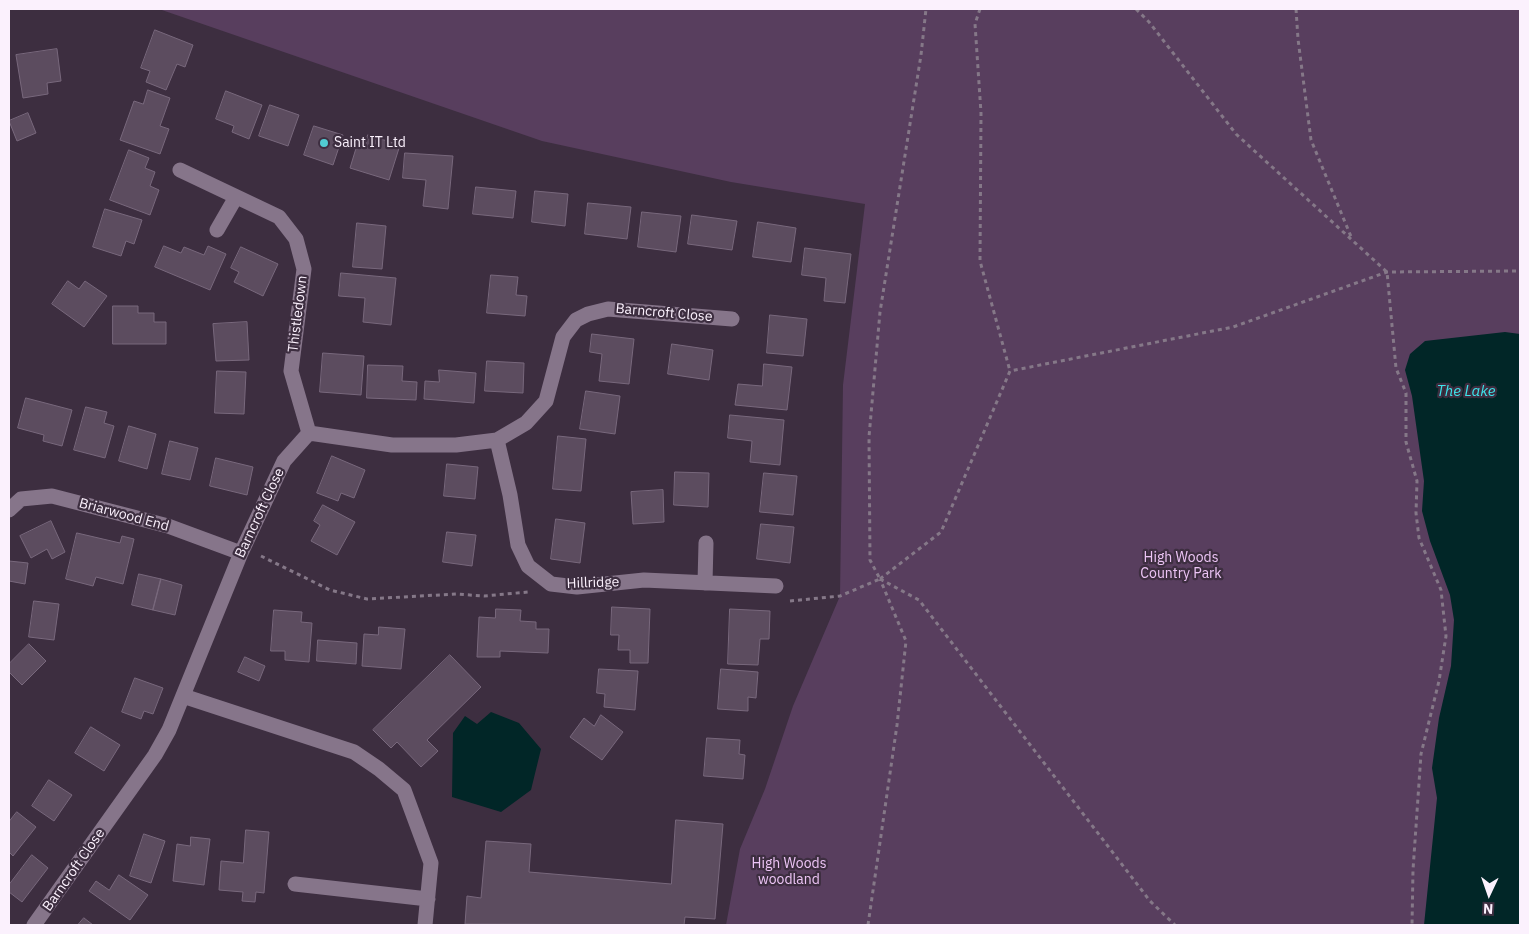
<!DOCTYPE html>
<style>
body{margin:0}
#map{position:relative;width:1529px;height:934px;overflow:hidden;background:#3d2e40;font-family:"IBM Plex Sans",sans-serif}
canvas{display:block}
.frame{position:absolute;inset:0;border:10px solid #fbf1fd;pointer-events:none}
.north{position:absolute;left:1464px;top:869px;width:50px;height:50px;-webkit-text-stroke:4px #3d2e40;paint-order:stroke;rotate:183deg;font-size:14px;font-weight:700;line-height:20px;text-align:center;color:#fbf1fd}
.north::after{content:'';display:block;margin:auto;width:18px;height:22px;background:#fbf1fd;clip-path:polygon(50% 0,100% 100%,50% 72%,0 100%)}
</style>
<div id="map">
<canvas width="1529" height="934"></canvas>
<div class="frame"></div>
<div class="north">N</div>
</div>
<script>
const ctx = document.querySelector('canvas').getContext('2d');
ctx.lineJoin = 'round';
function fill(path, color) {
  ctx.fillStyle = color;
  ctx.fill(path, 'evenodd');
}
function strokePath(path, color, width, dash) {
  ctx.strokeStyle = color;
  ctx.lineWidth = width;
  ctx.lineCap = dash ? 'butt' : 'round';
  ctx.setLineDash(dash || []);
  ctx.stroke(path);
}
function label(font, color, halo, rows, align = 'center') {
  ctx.font = font + ' "IBM Plex Sans",sans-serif';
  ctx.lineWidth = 4.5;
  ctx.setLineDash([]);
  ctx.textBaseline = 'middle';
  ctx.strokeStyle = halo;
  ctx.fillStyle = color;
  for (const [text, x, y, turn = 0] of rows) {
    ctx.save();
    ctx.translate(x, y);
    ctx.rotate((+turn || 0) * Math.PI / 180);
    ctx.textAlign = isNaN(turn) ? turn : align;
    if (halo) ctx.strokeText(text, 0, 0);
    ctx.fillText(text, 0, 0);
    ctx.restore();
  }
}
const green = new Path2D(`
 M159,9H1520V925H726L740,849L765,789L793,706L840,596L843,385L865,204L731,182L542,141Z`);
const water = new Path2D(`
 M1505,332L1520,334V925H1424L1437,798L1432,768L1439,718L1451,666L1454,620L1450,595L1430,541L1422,511L1424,481L1412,396L1405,370L1410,354L1425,341Z
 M491,712L519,723L541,749L531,790L501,812L452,797L453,733L465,716L477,724Z`);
const building = new Path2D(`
 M155,30L193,45L185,67L177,64L166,90L146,82L150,71L141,68Z
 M57,49L61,81L47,83L48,94L23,98L16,55Z
 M148,90L170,98L160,126L169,129L160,154L120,140L134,101L143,104Z
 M226,91L262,105L249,139L232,132L234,126L216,119Z
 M270,105L299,115L288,146L259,136Z
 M28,113L36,133L17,141L9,121Z
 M314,126L343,135L333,165L304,155Z
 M368,135L400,145L389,180L350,168L357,145L364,147Z
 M129,150L149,158L145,168L155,172L150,186L159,190L150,215L110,200Z
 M405,153L453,156L448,209L423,206L426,180L403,178Z
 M476,187L516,191L513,218L473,214Z
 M535,191L568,194L565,226L532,222Z
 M588,203L631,207L627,239L585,234Z
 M105,209L142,220L134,244L126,241L121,256L93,247Z
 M642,212L681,216L676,252L638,247Z
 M692,215L737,221L732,250L688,244Z
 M758,222L796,228L791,262L753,257Z
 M357,223L386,226L382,269L353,267Z
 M164,246L181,253L184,247L204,255L208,246L226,254L210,290L155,267Z
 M241,247L278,264L263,296L234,282L239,272L231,268Z
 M805,248L851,254L845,303L824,301L826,278L802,275Z
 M341,273L396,278L391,325L363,322L365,298L339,296Z
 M491,275L518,277L516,295L527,296L525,316L487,313Z
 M68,281L79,289L85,281L107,296L84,327L52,304Z
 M113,306H138V313H154V322H166V344H113Z
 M770,315L807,319L803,356L767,353Z
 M247,322L249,360L216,361L213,324Z
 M592,334L634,339L629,384L599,381L602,354L590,352Z
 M672,344L713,350L709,380L668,374Z
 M323,353L364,356L361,395L320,392Z
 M487,361L524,363L523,393L485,391Z
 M764,364L792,367L787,410L735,405L738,384L762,386Z
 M368,365L403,366L402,381L417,382L416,400L367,398Z
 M439,370L476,373L474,403L424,399L425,381L439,382Z
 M217,371L246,372L244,414L215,413Z
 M586,391L620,396L615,434L580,429Z
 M26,398L72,410L62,446L43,441L44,435L18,428Z
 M86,407L107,412L104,423L114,426L105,458L74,450Z
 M730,415L784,420L780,465L750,462L752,441L728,438Z
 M129,426L156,434L147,469L119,461Z
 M558,436L586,439L581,491L553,489Z
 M170,441L198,448L190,480L162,474Z
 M332,456L365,470L354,498L341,493L338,501L317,493Z
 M216,458L253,467L247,495L210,486Z
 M447,464L478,467L475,499L444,496Z
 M675,472L709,473L708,507L674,505Z
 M764,473L797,476L793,515L760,512Z
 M663,490L664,522L633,524L631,492Z
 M323,505L355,522L337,555L311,541L320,525L314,521Z
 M556,519L585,523L580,563L551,559Z
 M51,521L65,552L52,559L47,549L31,558L20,536Z
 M761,524L794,527L790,563L757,559Z
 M447,532L476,535L472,566L443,562Z
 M77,533L120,543L122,536L134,539L123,584L96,577L93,586L66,579Z
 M9,561L28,563L25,584L9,581Z
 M139,574L161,579L153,610L132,605Z
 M161,579L182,585L175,615L153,610Z
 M34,601L59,604L54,640L29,637Z
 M612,607L650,609L648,663H630V650H618L619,635H611Z
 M496,609L521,610L520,621L536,622V629H549L548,653L500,651V657H477L479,617L495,618Z
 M730,609L770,611L769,639H760L758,665L728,664Z
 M274,610L302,612L301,622L312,623L309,662L285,660V651H271Z
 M379,627L405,629L401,669L362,666L364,634L378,635Z
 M318,640L357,643L356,664L317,661Z
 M29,644L46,661L22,685L9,672V664Z
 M450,655L481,687L427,740L438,751L421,767L397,742L391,748L373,730Z
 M245,657L265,666L259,681L238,672Z
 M599,669L638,671L635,710L604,707L605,694L597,693Z
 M721,669L758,672L756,698L748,697V711L718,709Z
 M135,678L163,688L153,714L144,711L141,719L122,712Z
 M601,715L623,732L602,760L570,737L584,718L594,726Z
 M91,727L120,745L104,771L75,753Z
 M707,738L740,740L739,754L745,755L743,779L704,776Z
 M49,780L72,795L54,821L32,806Z
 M17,812L36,827L13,856L9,852V822Z
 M676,820L723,824L715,919L685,917L684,925L465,924L467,896L481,898L486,841L531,844L529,872L671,884Z
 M246,830L269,832L264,893L256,892L255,902L242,901L243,892L219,890L221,861L243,863Z
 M144,834L165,841L151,883L130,876Z
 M191,837L210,839L204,885L173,881L177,844L190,846Z
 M32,855L48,868L22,902L9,892V885Z
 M119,875L148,895L130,920L89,891L96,881L109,890Z
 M84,918L93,925H78Z`);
const path = new Path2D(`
 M980,9L975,24L981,113L980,261L1010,371
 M1136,9L1149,22L1236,134L1387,272L1396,368L1406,393V442L1417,481L1416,513L1419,538L1441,590L1446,636L1439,681L1421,754L1413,870L1412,925
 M1296,9L1298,39L1311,140L1352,239
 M261,556L330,590L367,599L456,594L484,596L528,592
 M880,579L941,532L1010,371L1233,327L1387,272L1520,271
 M880,579L919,600L1150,901L1175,925
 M790,601L840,596L880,579L870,560L869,437L880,312L921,55L926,9
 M868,925L897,725L906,641L880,579`);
const minor = new Path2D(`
 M180,170L279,217L296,239L304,269L291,371L309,433
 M217,230L236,197
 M497,440L510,495L518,545L528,566L551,584L577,587L644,580L776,586
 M9,510L21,499L52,496L168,526L241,553
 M705,583L706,543
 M183,696L354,752L379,769L404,790L431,863L425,925
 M295,884L428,899
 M34,925L155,755L169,730L241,553L284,461L309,433L392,445H456L497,440L526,423L546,401L563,337L576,320L588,314L608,309L732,319`);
const markers = [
 [324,143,5,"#51ccd2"]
];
const poiNames = [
 ["Saint IT Ltd",334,143]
];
const streetNames = [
 ["Barncroft Close",664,313,5],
 ["Thistledown",298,314,-83],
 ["Barncroft Close",260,513,-65],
 ["Briarwood End",124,515,15],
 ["Hillridge",593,583,-2],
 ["Barncroft Close",74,870,-55]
];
const parkNames = [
 ["High Woods",1181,558],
 ["Country Park",1181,574],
 ["High Woods",789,864],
 ["woodland",789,880]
];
const waterNames = [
 ["The Lake",1466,392]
];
fill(green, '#583e5e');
fill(water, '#012627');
fill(building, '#5c4c5f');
strokePath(building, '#78687c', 1);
strokePath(path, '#857888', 3, [4, 4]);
strokePath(minor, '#86758a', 15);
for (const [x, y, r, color] of markers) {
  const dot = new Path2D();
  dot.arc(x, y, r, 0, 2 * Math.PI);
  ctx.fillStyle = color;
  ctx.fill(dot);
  strokePath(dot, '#3d2e40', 2);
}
label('14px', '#fbf1fd', '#3d2e40', poiNames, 'left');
label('14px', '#fbf1fd', '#3d2e40', streetNames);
label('14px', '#edc5f6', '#3d2e40', parkNames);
label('italic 15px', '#3de4eb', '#3d2e40', waterNames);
</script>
